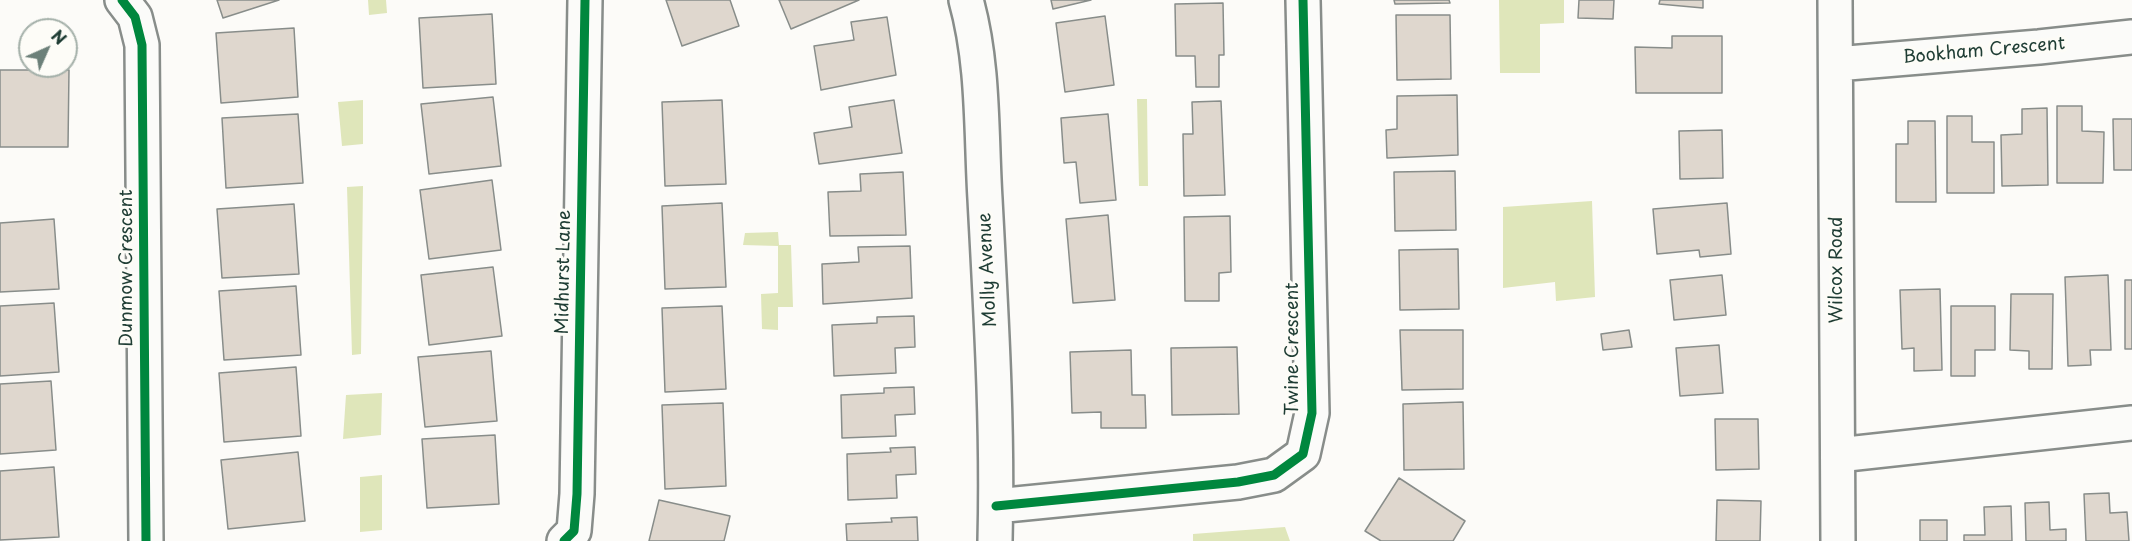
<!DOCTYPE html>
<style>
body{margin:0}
#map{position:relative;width:2132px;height:541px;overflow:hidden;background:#fcfbf8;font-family:"Playpen Sans",sans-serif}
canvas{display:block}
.north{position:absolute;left:18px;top:18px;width:60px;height:60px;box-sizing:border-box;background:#fdfcf7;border:2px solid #a4b0a9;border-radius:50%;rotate:45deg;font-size:16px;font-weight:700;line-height:24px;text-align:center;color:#1f3d34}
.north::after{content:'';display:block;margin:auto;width:21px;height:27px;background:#6c8079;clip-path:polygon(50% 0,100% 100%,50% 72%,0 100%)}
</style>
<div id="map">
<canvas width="2132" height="541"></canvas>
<div class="north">N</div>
</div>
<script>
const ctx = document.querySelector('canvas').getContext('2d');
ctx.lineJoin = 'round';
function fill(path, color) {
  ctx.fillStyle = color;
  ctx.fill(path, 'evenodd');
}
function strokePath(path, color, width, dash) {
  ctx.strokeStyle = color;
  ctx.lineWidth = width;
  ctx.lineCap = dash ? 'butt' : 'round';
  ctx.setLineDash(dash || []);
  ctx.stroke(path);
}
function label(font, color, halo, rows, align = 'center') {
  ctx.font = font + ' "Playpen Sans",sans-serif';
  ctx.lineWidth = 6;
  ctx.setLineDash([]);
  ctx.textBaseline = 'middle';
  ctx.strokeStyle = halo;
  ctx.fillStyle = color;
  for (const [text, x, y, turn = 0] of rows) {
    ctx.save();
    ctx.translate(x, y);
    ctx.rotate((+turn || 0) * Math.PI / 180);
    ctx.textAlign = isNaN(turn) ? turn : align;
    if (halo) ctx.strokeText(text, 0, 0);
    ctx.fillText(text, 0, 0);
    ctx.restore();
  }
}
const green = new Path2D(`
 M368,0H386L387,13L369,15Z
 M1499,0H1564V23L1540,24V73H1500Z
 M1137,99H1147L1148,186H1139Z
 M363,100V144L342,146L338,102Z
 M363,186L361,354L352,355L347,187Z
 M1592,201L1595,297L1556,301L1555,282L1503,288V207Z
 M778,232L779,245H791L793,307H778V330L762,329L761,294L778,293V246L743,245L745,233Z
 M382,393L381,435L343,439L346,395Z
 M382,475V530L360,532V477Z
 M1285,527L1290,541H1193V534Z`);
const building = new Path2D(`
 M217,0H279L223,18Z
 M666,0H730L739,26L682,46Z
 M779,0H859L791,29Z
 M1051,0H1091L1053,9Z
 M1394,0H1449L1450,3L1395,4Z
 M1579,0H1614L1613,19L1578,18Z
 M1660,0H1703V8L1659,4Z
 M1223,3L1224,55H1219V87H1196L1195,56H1176L1175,4Z
 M492,14L496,84L423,88L419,18Z
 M1396,15H1450L1451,79L1397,80Z
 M1105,16L1114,85L1065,92L1056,23Z
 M887,17L896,75L821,90L814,46L854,40L851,22Z
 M294,28L298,97L221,103L216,33Z
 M1672,36H1722V93H1636L1635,47L1672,48Z
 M0,70H69L68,147H0Z
 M1457,95L1458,155L1387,158L1386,130L1397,129V96Z
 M493,97L501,166L429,174L421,104Z
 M722,100L726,184L665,186L662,102Z
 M894,100L902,153L819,164L814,133L852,127L849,107Z
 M1221,101L1225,195L1184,196L1183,134H1193L1192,102Z
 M2057,106H2082V131L2104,132L2103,183H2057Z
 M2047,108L2048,185L2002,186L2001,135L2022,134V109Z
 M298,114L303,183L226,188L222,118Z
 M1108,114L1116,200L1080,203L1076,162L1064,163L1061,118Z
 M1947,116H1972V142H1994V193H1947Z
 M2113,119H2132V170H2114Z
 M1908,121H1935L1936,202H1896V144H1908Z
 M1722,130L1723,178L1680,179L1679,131Z
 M1455,171L1456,230L1395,231L1394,172Z
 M903,172L906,235L830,236L828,192L861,191L860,174Z
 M492,180L501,250L429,259L420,190Z
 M722,203L726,287L665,289L662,206Z
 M1727,203L1731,254L1700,257L1699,250L1657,254L1653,209Z
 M294,204L299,274L222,278L217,209Z
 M1108,215L1115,300L1073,303L1066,219Z
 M1230,216L1231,272L1219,273V301H1185L1184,217Z
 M54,219L59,289L0,292V223Z
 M910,246L912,298L823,304L822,264L859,262L858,247Z
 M1458,249L1459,309L1400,310L1399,250Z
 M493,267L502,336L429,345L421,275Z
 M1722,275L1726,315L1674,320L1670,280Z
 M2108,275L2111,350H2090L2091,365L2068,366L2065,277Z
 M2125,280H2132V349H2125Z
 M296,286L301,355L224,360L219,291Z
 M1940,289L1942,370L1914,371V348L1902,349L1900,290Z
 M2011,294H2053L2052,369H2029V351L2010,350Z
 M54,303L59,372L0,376V306Z
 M722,306L726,389L665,392L662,308Z
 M1951,306H1995V350H1975V376H1951Z
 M914,316L915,347L895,348L896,373L834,376L832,325L877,323V317Z
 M1400,330H1463V389L1402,390Z
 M1629,330L1632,347L1603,350L1601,334Z
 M1719,345L1723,393L1680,396L1676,348Z
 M1237,347L1239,414L1172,415L1171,348Z
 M1131,350L1132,395H1145L1146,428H1101V412L1072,413L1070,352Z
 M491,351L497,421L425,427L418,357Z
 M296,367L301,436L224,442L219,373Z
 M51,381L56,450L0,454V384Z
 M914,387L915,414L895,415L896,436L842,438L841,395L884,393V388Z
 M1463,402L1464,469L1404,470L1403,404Z
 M723,403L726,486L665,489L662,405Z
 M1715,419H1758L1759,469L1716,470Z
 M495,435L499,504L427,508L422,439Z
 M915,447L916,474L896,475L897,498L848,500L847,454L891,452L890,448Z
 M298,452L305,521L228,529L221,460Z
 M54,467L59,537L0,540V471Z
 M1399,478L1465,521L1453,541H1381L1365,531Z
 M2109,493L2110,513L2127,512L2129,541H2086L2084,494Z
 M659,500L730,516L724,541H649Z
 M1717,500L1761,501L1760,541H1716Z
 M2049,502L2050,530L2066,529V541H2026L2025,503Z
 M2011,506L2012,541H1964V535H1985L1984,507Z
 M917,517L918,541H847L846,524L892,522L891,518Z
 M1920,520H1947V541H1920Z`);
const minor = new Path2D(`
 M122,0L135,17L142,45L146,541
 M966,0C984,64 981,133 985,199C991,313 998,427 995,541
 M1835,0L1838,541
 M1836,64L2039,47L2132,37
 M1838,455L2132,423
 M996,506L1238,482L1274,475L1303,454L1312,413L1303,0
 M564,541L574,531L577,494L585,0`);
const cycleway = new Path2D(`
 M122,0L135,17L142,45L146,541
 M996,506L1238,482L1274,475L1303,454L1312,413L1303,0
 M564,541L574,531L577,494L585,0`);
const streetNames = [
 ["Bookham Crescent",1984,51,-5],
 ["Dunmow Crescent",127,268,-90],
 ["Molly Avenue",988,270,-93],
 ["Wilcox Road",1837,270,-90],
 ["Midhurst Lane",564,272,-89],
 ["Twine Crescent",1293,349,-90]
];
fill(green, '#dfe6ba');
fill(building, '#dfd7ce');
strokePath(building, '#888d8a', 1.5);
strokePath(minor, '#888d8a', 38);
strokePath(minor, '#fbfbf9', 33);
strokePath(cycleway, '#00873e', 9);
label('18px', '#1f3d34', '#fdfcf7', streetNames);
</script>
